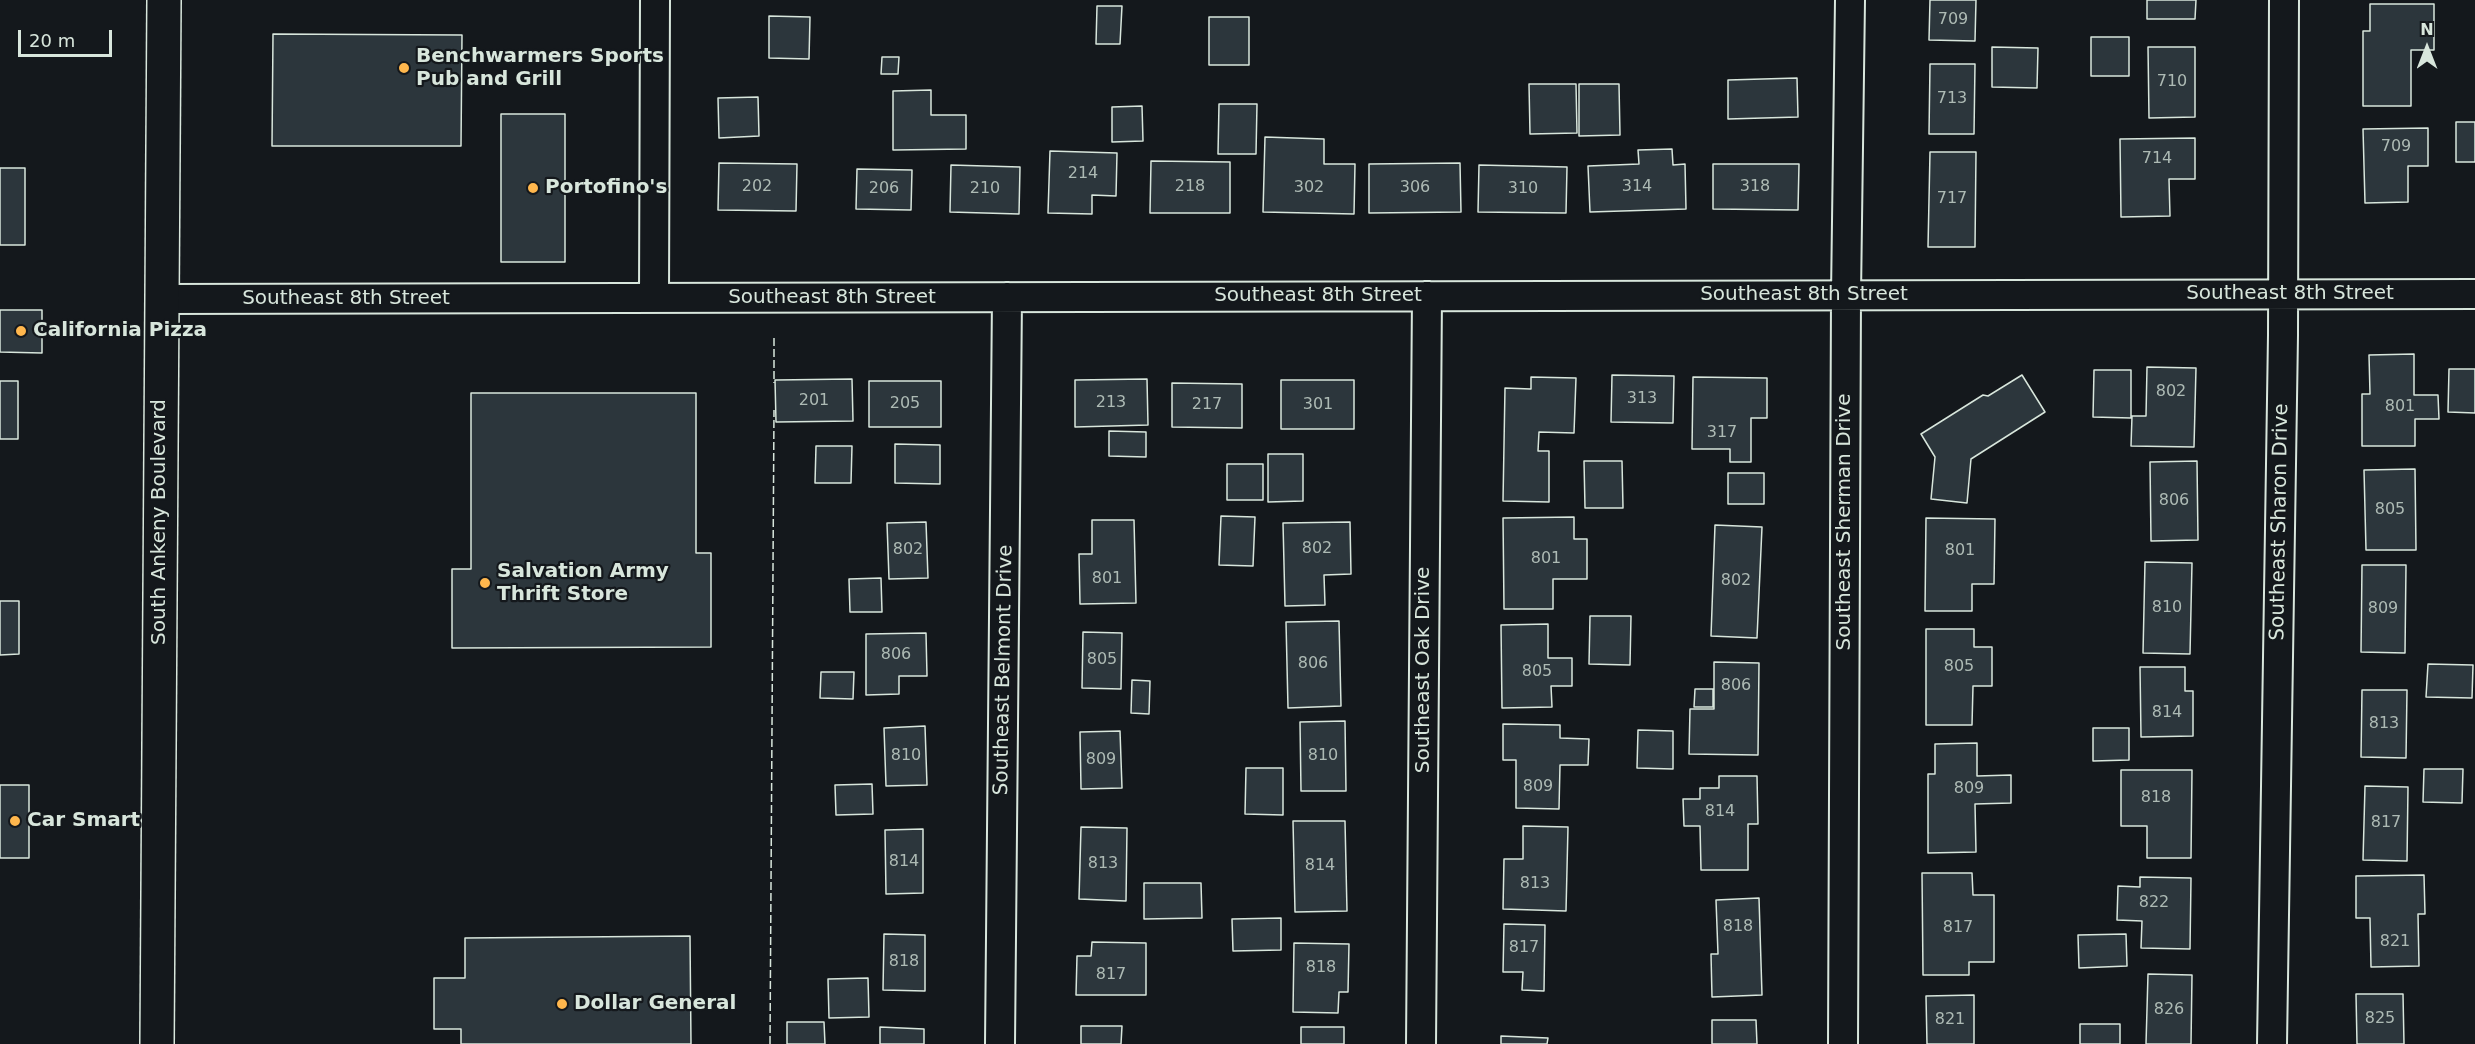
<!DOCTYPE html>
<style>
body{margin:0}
#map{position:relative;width:2475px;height:1044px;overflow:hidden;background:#14181c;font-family:"DejaVu Sans",sans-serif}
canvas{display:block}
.north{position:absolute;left:2397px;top:18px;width:60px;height:60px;-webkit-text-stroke:4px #14181c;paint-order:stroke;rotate:0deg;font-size:16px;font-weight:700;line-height:24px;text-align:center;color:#d8e6dc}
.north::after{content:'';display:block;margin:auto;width:21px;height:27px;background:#d8e6dc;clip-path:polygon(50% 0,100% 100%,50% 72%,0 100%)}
.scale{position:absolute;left:18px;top:30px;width:94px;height:27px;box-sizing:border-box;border:3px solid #d8e6dc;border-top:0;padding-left:8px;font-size:18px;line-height:21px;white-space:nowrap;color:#d8e6dc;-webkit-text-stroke:4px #14181c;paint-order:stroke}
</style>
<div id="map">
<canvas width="2475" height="1044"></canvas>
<div class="north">N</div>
<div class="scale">20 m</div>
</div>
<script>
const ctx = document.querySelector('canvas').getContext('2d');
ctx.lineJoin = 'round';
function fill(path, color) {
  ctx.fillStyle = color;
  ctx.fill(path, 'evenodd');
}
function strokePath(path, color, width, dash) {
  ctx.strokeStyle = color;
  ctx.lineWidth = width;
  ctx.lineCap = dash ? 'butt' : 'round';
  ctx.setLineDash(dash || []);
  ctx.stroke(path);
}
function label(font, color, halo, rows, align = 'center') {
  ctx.font = font + ' "DejaVu Sans",sans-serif';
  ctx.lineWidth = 4.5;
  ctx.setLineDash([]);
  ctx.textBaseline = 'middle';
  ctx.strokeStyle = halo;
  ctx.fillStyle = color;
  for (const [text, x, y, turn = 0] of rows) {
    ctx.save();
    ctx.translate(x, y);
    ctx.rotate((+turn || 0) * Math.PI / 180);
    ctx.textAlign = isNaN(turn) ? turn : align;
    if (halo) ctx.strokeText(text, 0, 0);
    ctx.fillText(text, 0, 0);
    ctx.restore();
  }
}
const building = new Path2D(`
 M1930,0H1976L1975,41L1929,40Z
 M2147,0H2196L2195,19H2147Z
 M2370,4H2434V50H2411V106H2363V31H2370Z
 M1097,6H1122L1120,44H1096Z
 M769,16L810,17L809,59L769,58Z
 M1209,17H1249V65H1209Z
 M273,34L462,35L461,146H272Z
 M2091,37H2129V76H2091Z
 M1992,47L2038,48L2037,88L1992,87Z
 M2148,47H2195V117L2149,118Z
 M882,57H899L898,74H881Z
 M1930,64H1975L1974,134H1929Z
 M1797,78L1798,117L1728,119V80Z
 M1529,84H1576L1577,133L1530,134Z
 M1579,84H1619L1620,135L1579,136Z
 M931,90V115H966V149L893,150V91Z
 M758,97L759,136L719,138L718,98Z
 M1219,104H1257L1256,154H1218Z
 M1142,106L1143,141L1112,142V107Z
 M501,114H565V262H501Z
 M2456,122H2475V162H2456Z
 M2428,128V166H2408V202L2365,203L2363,129Z
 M1265,137L1324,139V164H1355L1354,214L1263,212Z
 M2195,138V179H2169L2170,216L2121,217L2120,139Z
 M1672,149L1673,165L1685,164L1686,209L1590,212L1588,166L1639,164L1638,150Z
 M1050,151L1117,153L1116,196L1092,195V214L1048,213Z
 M1930,152H1976L1975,247H1928Z
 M1151,161L1230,162V213H1150Z
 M719,163L797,164L796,211L718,210Z
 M1460,163L1461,212L1369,213V164Z
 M1713,164H1799L1798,210L1713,209Z
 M951,165L1020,167L1019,214L950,212Z
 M1479,165L1567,167L1566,213L1478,212Z
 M0,168H25V245H0Z
 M857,169L912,170L911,210L856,209Z
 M0,310H42V353L0,352Z
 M2414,354V395H2438L2439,419H2415V446H2362V394H2370L2369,355Z
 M2147,367L2196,368L2194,447L2131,446L2132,416H2146Z
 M2449,369H2475V413L2448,412Z
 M2094,370H2131V418L2093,417Z
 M1612,375L1674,376L1673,423L1611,422Z
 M2022,375L2045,412L1971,459L1967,503L1931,499L1935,457L1921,434L1983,395L1988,396Z
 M1531,377L1576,378L1574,433L1539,432L1538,451H1549V502L1503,501L1505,388L1531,389Z
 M1693,377L1767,378V418H1751V462H1730V449H1692Z
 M852,379L853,421L776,422L775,380Z
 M1147,379L1148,425L1075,427V380Z
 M1281,380H1354V429H1281Z
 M0,381H18V439H0Z
 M869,381H941V427H869Z
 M1172,383L1242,384V428L1172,427Z
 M471,393H696V553H711V647L452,648V569H471Z
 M1109,431L1146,432V457L1109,456Z
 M895,444L940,445V484L895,483Z
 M816,446H852L851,483H815Z
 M1268,454H1303V501L1268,502Z
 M1584,461H1622L1623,508H1585Z
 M2197,461L2198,540L2151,541L2150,462Z
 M1227,464H1263V500H1227Z
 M2415,469L2416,550H2366L2364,470Z
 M1728,473H1764V504H1728Z
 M1221,516L1255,517L1253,566L1219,565Z
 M1574,517V539H1587V579H1553V609H1504L1503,518Z
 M1926,518L1995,519L1994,584H1972V611H1925Z
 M1092,520H1134L1136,603L1080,604L1079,554H1092Z
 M926,522L928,578L889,579L887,523Z
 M1350,522L1351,574L1324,575L1325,605L1285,606L1283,523Z
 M1715,525L1762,527L1757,638L1711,636Z
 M2145,562L2192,563L2190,654L2143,653Z
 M2362,565H2406L2405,653L2361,652Z
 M881,578L882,612H850L849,579Z
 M0,601H19V654L0,655Z
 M1590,616H1631L1630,665L1589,664Z
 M1339,621L1341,706L1288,708L1286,622Z
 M1548,624V658H1572V686H1551L1552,707L1502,708L1501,625Z
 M1926,629H1974V647H1992V686H1973L1972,725H1926Z
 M1083,632L1122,633L1121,689L1082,688Z
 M926,633L927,676H899V694L866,695V634Z
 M1714,662L1759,663L1758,755L1689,754L1690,709H1714Z
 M2428,664L2473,665L2472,698L2426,697Z
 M2140,667H2185V691H2193V736L2141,737Z
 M821,672H854L853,699L820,698Z
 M1132,680L1150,681L1149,714L1131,713Z
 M1695,689H1713V707H1694Z
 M2362,690H2407L2406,758L2361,757Z
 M1345,721L1346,791H1301L1300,722Z
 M1503,724L1560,725V738L1589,739L1588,765H1560L1559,809L1516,808V760H1503Z
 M925,726L927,785L886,786L884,728Z
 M2093,728H2129V760L2093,761Z
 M1638,730L1673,731V769L1637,768Z
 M1120,731L1122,788L1081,789L1080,732Z
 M1977,743V776L2011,775V803L1975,804L1976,852L1928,853V774H1935V744Z
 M1246,768H1283V815L1245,814Z
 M2424,769H2463L2462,803L2423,802Z
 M2121,770H2192L2191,858H2147V826H2121Z
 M1719,776H1757L1758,824H1748V870H1701L1700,826H1684L1683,799H1700V788H1719Z
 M872,784L873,814L836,815L835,785Z
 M0,785H29V858H0Z
 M2365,786L2408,787L2407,861L2363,860Z
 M1293,821H1345L1347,911L1295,912Z
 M1523,826L1568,827L1566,911L1503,909L1504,859H1523Z
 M1081,827L1127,828L1126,901L1079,899Z
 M923,829V893L886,894L885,830Z
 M1922,873H1972L1973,895H1994V962H1969V975H1923Z
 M2424,875L2425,914H2418L2419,966L2371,967L2370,918H2356V876Z
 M2140,877L2191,878L2190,949L2141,948L2142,921L2117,920L2118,886L2140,887Z
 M1144,883H1201L1202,918L1144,919Z
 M1759,898L1762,995L1712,997L1711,954H1718L1716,900Z
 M1281,918V950L1233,951L1232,919Z
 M1504,924L1545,925L1544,991L1522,990L1523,972H1503Z
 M884,934L925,935V991L883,990Z
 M2126,934L2127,966L2079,968L2078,935Z
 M690,936L691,1044H461V1029H434V978H465V938Z
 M1092,942L1146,943V995H1076L1077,956H1091Z
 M1294,943L1349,944L1348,992H1339L1338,1013L1293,1012Z
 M2148,974L2192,975L2191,1044H2146Z
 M868,978L869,1017L829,1018L828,979Z
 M2356,994H2403L2404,1044H2357Z
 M1974,995V1044H1927L1926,996Z
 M1712,1020H1756L1757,1044H1712Z
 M787,1022H824L825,1044H787Z
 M2080,1024H2120V1044H2080Z
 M1081,1026H1122L1121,1044H1081Z
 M880,1027L924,1029V1044H880Z
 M1301,1027H1344V1044H1301Z
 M1501,1036L1548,1038L1547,1044H1501Z`);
const street = new Path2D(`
 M654,297L655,0
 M162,299L2475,294
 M1000,1044L1007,297
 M1421,1044L1427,296
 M1843,1044L1846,295L1850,0
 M2272,1044L2283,335L2284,0`);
const primary = new Path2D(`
 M157,1044L164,0`);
const fence = new Path2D(`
 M774,338V383
 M770,1044L774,410`);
const markers = [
 [404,68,6,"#ffb74d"],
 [533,188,6,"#ffb74d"],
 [21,331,6,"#ffb74d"],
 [485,583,6,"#ffb74d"],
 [15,821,6,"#ffb74d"],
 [562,1004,6,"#ffb74d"]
];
const numberNames = [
 ["709",1953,20],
 ["710",2172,82],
 ["713",1952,99],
 ["709",2396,147],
 ["714",2157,159],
 ["214",1083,174],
 ["202",757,187],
 ["218",1190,187],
 ["314",1637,187],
 ["318",1755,187],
 ["302",1309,188],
 ["306",1415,188],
 ["206",884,189],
 ["210",985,189],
 ["310",1523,189],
 ["717",1952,199],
 ["802",2171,392],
 ["313",1642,399],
 ["201",814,401],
 ["213",1111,403],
 ["205",905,404],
 ["217",1207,405],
 ["301",1318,405],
 ["801",2400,407],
 ["317",1722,433],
 ["806",2174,501],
 ["805",2390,510],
 ["802",1317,549],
 ["802",908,550],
 ["801",1960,551],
 ["801",1546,559],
 ["801",1107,579],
 ["802",1736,581],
 ["810",2167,608],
 ["809",2383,609],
 ["806",896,655],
 ["805",1102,660],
 ["806",1313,664],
 ["805",1959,667],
 ["805",1537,672],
 ["806",1736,686],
 ["814",2167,713],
 ["813",2384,724],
 ["810",906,756],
 ["810",1323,756],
 ["809",1101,760],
 ["809",1538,787],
 ["809",1969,789],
 ["818",2156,798],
 ["814",1720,812],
 ["817",2386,823],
 ["814",904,862],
 ["813",1103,864],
 ["814",1320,866],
 ["813",1535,884],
 ["822",2154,903],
 ["818",1738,927],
 ["817",1958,928],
 ["821",2395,942],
 ["817",1524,948],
 ["818",904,962],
 ["818",1321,968],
 ["817",1111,975],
 ["826",2169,1010],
 ["825",2380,1019],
 ["821",1950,1020]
];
const poiNames = [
 ["Benchwarmers Sports",416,57],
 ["Pub and Grill",416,80],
 ["Portofino's",545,188],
 ["California Pizza",33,331],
 ["Salvation Army",497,572],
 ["Thrift Store",497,595],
 ["Car Smart",27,821],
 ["Dollar General",574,1004]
];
const streetNames = [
 ["Southeast 8th Street",2290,294],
 ["Southeast 8th Street",1804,295],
 ["Southeast 8th Street",1318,296],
 ["Southeast 8th Street",832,298],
 ["Southeast 8th Street",346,299],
 ["South Ankeny Boulevard",160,522,-90],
 ["Southeast Sherman Drive",1845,522,-90],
 ["Southeast Sharon Drive",2280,522,-89],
 ["Southeast Belmont Drive",1004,670,-89],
 ["Southeast Oak Drive",1424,670,-90]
];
fill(building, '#2c363c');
strokePath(building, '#d8e6dc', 1.5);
strokePath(street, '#d8e6dc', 32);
strokePath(primary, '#d8e6dc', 36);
strokePath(street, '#14181c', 28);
strokePath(primary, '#14181c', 33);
strokePath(fence, '#d8e6dc', 1.5, [8, 3]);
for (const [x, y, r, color] of markers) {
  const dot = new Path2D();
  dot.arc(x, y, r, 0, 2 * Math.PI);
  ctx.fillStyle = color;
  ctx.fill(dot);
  strokePath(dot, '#14181c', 2);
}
label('16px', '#adbab4', null, numberNames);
label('bold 20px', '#d8e6dc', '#14181c', poiNames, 'left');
label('20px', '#d8e6dc', '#14181c', streetNames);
</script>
